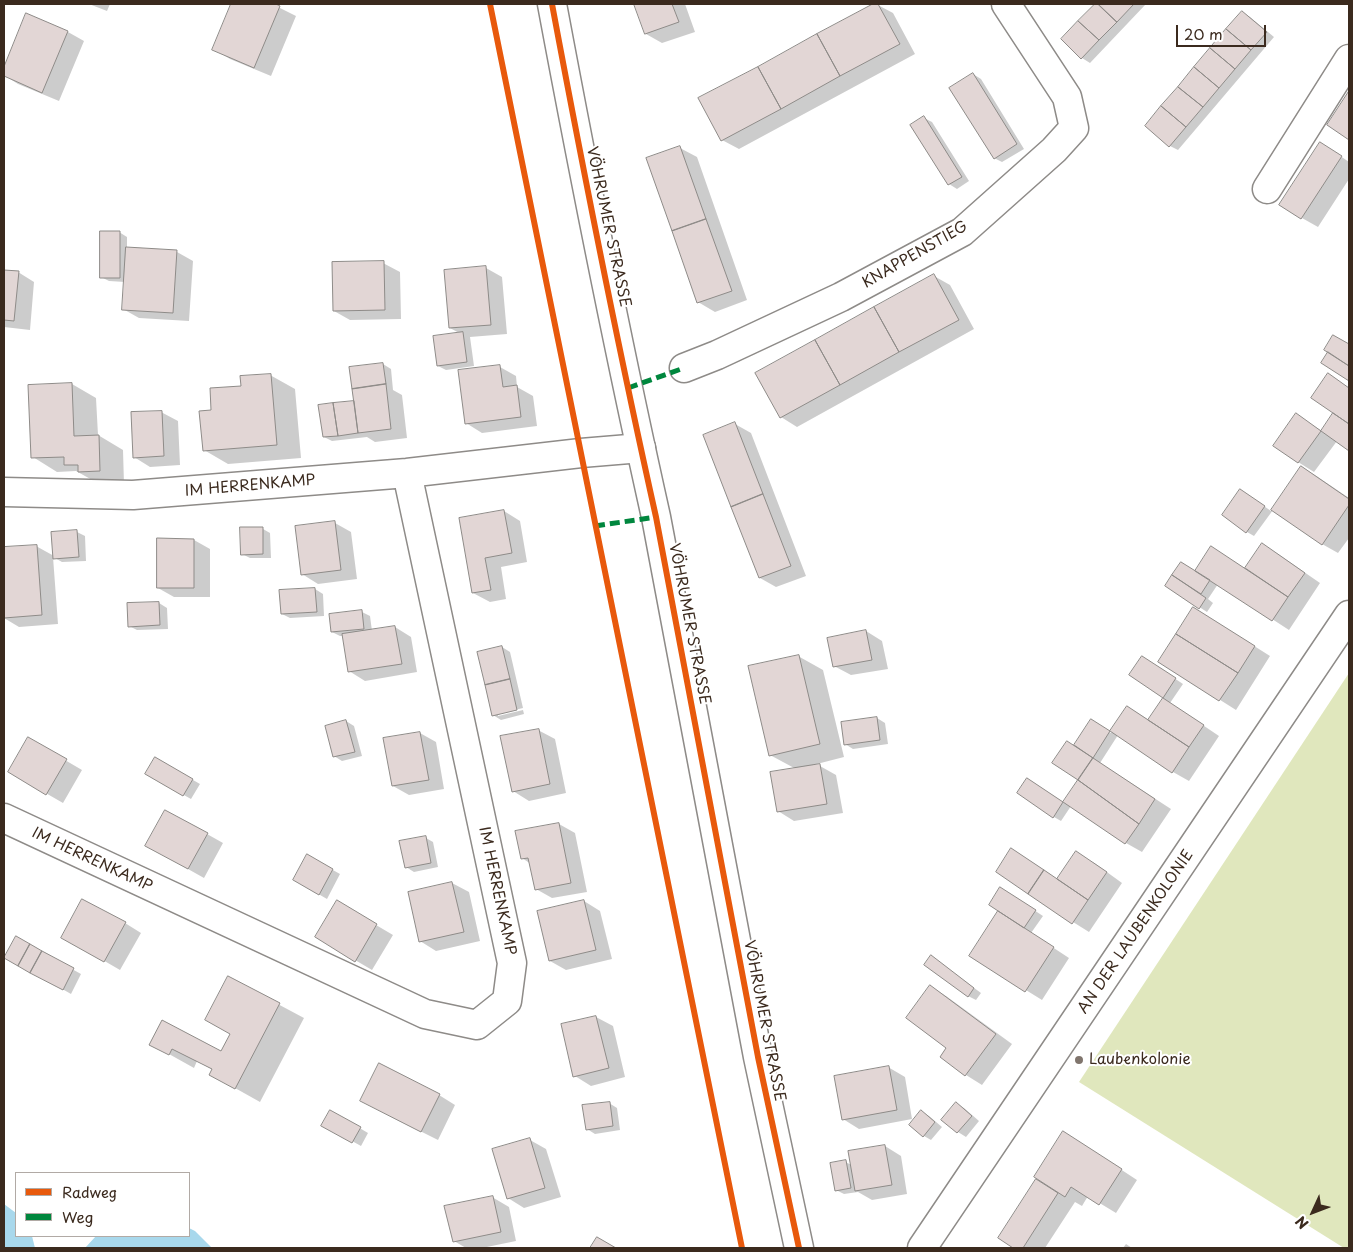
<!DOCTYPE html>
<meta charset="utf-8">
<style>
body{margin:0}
#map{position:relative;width:1353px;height:1252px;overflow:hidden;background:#fff;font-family:"Playpen Sans",sans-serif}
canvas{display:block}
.frame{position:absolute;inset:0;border:5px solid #3b2a1e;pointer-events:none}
.legend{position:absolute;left:15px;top:1172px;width:175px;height:65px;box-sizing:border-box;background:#fff;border:1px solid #b1aaa5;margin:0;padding:6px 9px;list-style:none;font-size:15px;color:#3b2a1e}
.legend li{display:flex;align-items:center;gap:10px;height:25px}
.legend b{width:25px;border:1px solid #b1aaa5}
.north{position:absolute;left:1288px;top:1187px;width:50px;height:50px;-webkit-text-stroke:4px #fff;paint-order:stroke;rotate:227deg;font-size:14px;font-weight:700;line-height:20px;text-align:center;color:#3b2a1e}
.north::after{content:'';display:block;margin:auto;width:18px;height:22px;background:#3b2a1e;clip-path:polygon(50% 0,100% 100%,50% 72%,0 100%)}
.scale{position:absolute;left:1176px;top:25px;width:90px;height:22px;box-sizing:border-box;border:2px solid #3b2a1e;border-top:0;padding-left:6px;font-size:15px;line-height:18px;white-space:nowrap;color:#3b2a1e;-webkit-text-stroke:4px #fff;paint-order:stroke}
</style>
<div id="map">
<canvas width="1353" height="1252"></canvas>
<div class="frame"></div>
<ul class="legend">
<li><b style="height:6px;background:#e8590c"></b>Radweg</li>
<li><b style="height:6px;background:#00873e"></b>Weg</li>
</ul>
<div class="north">N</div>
<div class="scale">20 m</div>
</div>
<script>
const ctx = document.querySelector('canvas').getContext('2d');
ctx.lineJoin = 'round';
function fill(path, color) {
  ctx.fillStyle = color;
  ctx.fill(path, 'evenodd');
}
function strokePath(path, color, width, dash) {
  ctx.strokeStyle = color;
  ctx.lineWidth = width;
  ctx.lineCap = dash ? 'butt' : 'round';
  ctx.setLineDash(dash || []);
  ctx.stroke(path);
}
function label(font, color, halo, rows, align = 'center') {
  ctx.font = font + ' "Playpen Sans",sans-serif';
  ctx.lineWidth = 4;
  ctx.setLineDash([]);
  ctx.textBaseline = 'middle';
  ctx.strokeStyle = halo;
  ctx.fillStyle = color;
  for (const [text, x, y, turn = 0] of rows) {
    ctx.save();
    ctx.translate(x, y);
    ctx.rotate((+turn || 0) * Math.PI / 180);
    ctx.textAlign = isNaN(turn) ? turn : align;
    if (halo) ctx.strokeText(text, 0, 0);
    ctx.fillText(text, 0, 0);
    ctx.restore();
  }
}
const green = new Path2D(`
 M1349,673V1248H1344L1079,1082Z`);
const water = new Path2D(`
 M4,1204L16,1213V1236H32L35,1248H4Z
 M189,1228L195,1231L212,1248H85L96,1236H189Z`);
const shadow = new Path2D(`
 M89,4H110L107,11Z
 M233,4H272L296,16L271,76L230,59L214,49Z
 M635,4H685L695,32L662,43L646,34Z
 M876,4L893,13L915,54L739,149L722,140L700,99Z
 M1096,4H1146L1090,63L1082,58L1063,39Z
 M1242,12L1250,17L1274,37L1178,150L1170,146Z
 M27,15L68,32L84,41L59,101L18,84L4,75V70Z
 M973,74L981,79L1024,149L1002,162L994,158Z
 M924,118L932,122L969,181L957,189L949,184L912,125Z
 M680,148L697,157L747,300L715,312L698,302Z
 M1336,153L1349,162V179L1318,227L1302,218Z
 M119,232L127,237V248L177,252L193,261L189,321L139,318L123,309L125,282L109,281L101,277Z
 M383,263L400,272L401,319L350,320L334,311Z
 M486,268L502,277L507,334L470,337L474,366L446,370L438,366L461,334L450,328Z
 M4,271L18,272L34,282L30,330L4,327Z
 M934,276L950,285L974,329L797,427L781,417Z
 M383,364L391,369L393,390L402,395L407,438L375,442L367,437L332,441L324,437Z
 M500,367L516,376L517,387L533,396L537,426L482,433L466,423Z
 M270,375L295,389L301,458L228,464L204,450L213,411L242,387Z
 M1328,375L1349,388V449L1337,441L1314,472L1298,462L1296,415L1322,431L1335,412Z
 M72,384L96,398L98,435L123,450L124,484L103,486L76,471L57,472L33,457Z
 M161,412L178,421L180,465L150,467L134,457Z
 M735,424L751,433L806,576L776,587L760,578L705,435Z
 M1302,467L1318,477L1349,498V538L1338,553L1322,544L1273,510L1254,536L1247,532L1248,495L1271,511Z
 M504,511L520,521L527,562L501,567L506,599L490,602L473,593L461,519Z
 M335,523L351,532L357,579L318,584L302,574Z
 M263,529L270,533L271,558H250L242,554Z
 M77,532L85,536L86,561L62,562L53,557L58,624L19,627L4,618V548L36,546L54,556Z
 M158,540H194L210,549V597H174L158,588Z
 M1262,545L1278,554L1320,583L1289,630L1218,584L1208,599L1213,603L1207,612L1167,586L1182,563L1196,572L1212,548L1246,569Z
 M315,589L323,594L324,616L290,618L282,614Z
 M159,603L167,608L168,629L137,630L129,626Z
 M1194,608L1270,656L1236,710L1160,662Z
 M362,612L370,616L372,631L395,627L411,637L417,672L365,681L349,671L343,636H340L332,632Z
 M866,631L882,641L888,669L851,675L834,666Z
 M502,647L510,652L523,708L498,714V716L523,710L524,714L501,720L493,715Z
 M798,656L823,670L844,757L813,765V767L820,766L836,775L843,813L794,821L778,811L796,769L770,755Z
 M1150,662L1183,684L1170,703L1219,736L1189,781L1173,772L1118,735L1100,763L1171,809L1142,852L1126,843L1071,806L1061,821L1054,817L1035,784L1064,803L1080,780L1075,747L1092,721L1111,733L1128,707L1149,720L1164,698L1131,675Z
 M877,718L885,723L888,744L853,749L845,744Z
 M346,721L354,726L362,756L342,761L334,756Z
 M538,730L555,739L566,793L529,801L513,791Z
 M420,733L436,742L444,789L409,795L393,786Z
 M29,739L82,770L63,803L9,772Z
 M155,758L200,784L191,799L146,774Z
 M559,824L575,833L587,892L552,898L536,889L531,864L522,858Z
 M207,834L223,843L204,878L163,855Z
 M426,838L433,842L438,867L414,872L406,867Z
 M1012,850L1058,880L1093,862L1122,883L1089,932L1073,922Z
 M308,856L340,874L327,899L294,880Z
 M452,883L469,892L480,941L436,951L420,941L409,893Z
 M1008,893L1043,916L1031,933L1069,958L1042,1000L971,956L1004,916Z
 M584,901L600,911L612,959L566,970L550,961Z
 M337,902L393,935L372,970L316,937Z
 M125,923L141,933L120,970L63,937Z
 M16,938L81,974L71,994L6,957Z
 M939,962L981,993L976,1000L968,996Z
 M229,978L304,1018L260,1102L235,1088L213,1070L197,1061L194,1068L151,1044L222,1053L231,1034Z
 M930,986L946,996L1012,1044L982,1085L966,1075L942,1057L948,1048Z
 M596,1017L613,1026L625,1077L591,1086L575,1076L562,1025Z
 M888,1067L905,1077L912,1119L859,1129L843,1119Z
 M439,1095L455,1105L438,1140L378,1110Z
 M609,1103L617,1108L620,1130L595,1134L587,1129Z
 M956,1103L964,1108L979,1121L966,1137L958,1132L943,1119Z
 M331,1111L368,1133L361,1146L323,1125Z
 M921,1111L929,1116L942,1127L931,1140L924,1136Z
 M530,1140L546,1149L561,1197L524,1208L508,1198Z
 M1079,1142L1137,1180L1116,1213L1088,1196L1082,1206L1075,1202L1045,1248H1012L1013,1247L1000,1238L1038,1179Z
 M885,1146L901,1156L907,1194L872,1200L858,1192L844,1194L836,1190L845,1162L852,1165Z
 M492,1197L509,1207L516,1241L482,1248H466L454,1241Z
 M1126,1244L1132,1248H1123Z`);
const building = new Path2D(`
 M231,4H276L280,6L254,68L212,50Z
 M634,4H672L679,22L645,34Z
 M873,4H878L900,44L840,76L817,34Z
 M1095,4H1098L1117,22L1099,40L1078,21Z
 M1098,4H1134L1117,22Z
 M1242,11L1267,32L1251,50L1226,29Z
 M26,13L68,31L42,93L4,76V67Z
 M1078,21L1099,40L1081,59L1061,39Z
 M1226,29L1251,50L1235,69L1210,48Z
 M817,34L840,76L781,109L758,67Z
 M1210,48L1235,69L1219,88L1194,67Z
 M758,67L781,109L721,141L698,98Z
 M1194,67L1219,88L1203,107L1178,87Z
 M973,73L1017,144L994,159L949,88Z
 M1178,87L1203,107L1186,127L1161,106Z
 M1349,91V140L1327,125Z
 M1161,106L1186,127L1169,147L1145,126Z
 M924,116L962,177L948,185L910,125Z
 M1320,142L1342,156L1301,219L1279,205Z
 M680,146L706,219L672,231L646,158Z
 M706,219L732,291L697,303L672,231Z
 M100,231H120V278H100Z
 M126,247L177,250L173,313L122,310Z
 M384,261L385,310L333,311L332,262Z
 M486,266L491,325L449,328L444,270Z
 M4,270L19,271L14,321L4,320Z
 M934,274L959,320L899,352L874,307Z
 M874,307L899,352L840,385L815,340Z
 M463,332L467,362L437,366L433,336Z
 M1333,335L1349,344V366L1324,350Z
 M815,340L840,385L780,418L755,373Z
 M1328,352L1349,366V381L1321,363Z
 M383,363L386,384L352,389L349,367Z
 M500,365L503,387L517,385L521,417L465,424L458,370Z
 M1328,373L1349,388V424L1311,398Z
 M271,374L277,445L203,451L199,411L211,410L210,388L241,386L240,376Z
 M72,383L74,436L99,435L100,471L78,472V465H64V457L31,458L28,385Z
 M386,384L391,429L358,433L352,389Z
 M354,401L358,433L338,436L333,403Z
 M333,403L338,436L323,437L318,405Z
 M162,411L164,456L133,458L131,412Z
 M1296,413L1321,431L1298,463L1273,446Z
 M1333,413L1349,424V451L1321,431Z
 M735,422L763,494L731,507L703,435Z
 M1301,466L1349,499V505L1322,545L1271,510Z
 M1240,489L1265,506L1246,533L1222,515Z
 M763,494L791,566L759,578L731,507Z
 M504,510L512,553L485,558L491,590L472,593L459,518Z
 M335,521L341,570L301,575L295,526Z
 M240,527H263V554L241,555Z
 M77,530L79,557L53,559L51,532Z
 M157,538L194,539V588H157Z
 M1262,543L1305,573L1288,597L1245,568Z
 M37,545L42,615L4,618V547Z
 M1211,546L1288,597L1272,621L1195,571Z
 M1181,562L1210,580L1201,594L1172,575Z
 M1172,575L1206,598L1199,609L1165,586Z
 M315,588L317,612L281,614L279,590Z
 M159,602L160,625L128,627L127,603Z
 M1193,607L1255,646L1238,673L1176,634Z
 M362,610L364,629L331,632L329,614Z
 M395,626L402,664L348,672L342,634Z
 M866,630L872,660L833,667L827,638Z
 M1176,634L1238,673L1219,701L1158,662Z
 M502,646L510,679L485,685L477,652Z
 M799,655L820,744L769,756L748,666Z
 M1142,656L1176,678L1163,698L1129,675Z
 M510,679L517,710L492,716L485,685Z
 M1163,698L1204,725L1189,747L1148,720Z
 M1127,706L1189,747L1172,773L1110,731Z
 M877,717L880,740L844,745L841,722Z
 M1091,719L1110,731L1093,758L1074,745Z
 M346,720L355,752L333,757L325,726Z
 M539,729L550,784L512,792L500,736Z
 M420,732L429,780L392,786L383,738Z
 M28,737L67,759L46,795L8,772Z
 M1067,741L1093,758L1078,780L1052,763Z
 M155,757L193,779L183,796L145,774Z
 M1093,758L1155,799L1139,824L1078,780Z
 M820,764L827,804L777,812L770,772Z
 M1027,778L1063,802L1053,818L1017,793Z
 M1078,780L1139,824L1125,844L1063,802Z
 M165,810L208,833L188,869L145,846Z
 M559,823L571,883L535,890L528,858L521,859L515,831Z
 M426,836L431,863L405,868L399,841Z
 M1011,848L1044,870L1028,894L996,872Z
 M1076,851L1107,872L1088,900L1057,879Z
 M307,854L333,869L319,895L293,880Z
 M1044,870L1088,900L1072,924L1028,894Z
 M452,882L464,932L419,942L408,892Z
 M1000,887L1036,910L1024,928L989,905Z
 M82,899L126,922L104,962L61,938Z
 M337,900L377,924L355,962L315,937Z
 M584,900L596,950L549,961L537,911Z
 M998,911L1054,947L1025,992L969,956Z
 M16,936L30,944L18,966L4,958Z
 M30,944L42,951L30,973L18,966Z
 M42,951L74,968L63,990L30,973Z
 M931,955L974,988L968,997L924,965Z
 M228,976L280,1003L235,1089L209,1075L212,1069L172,1049L169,1055L149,1045L162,1020L221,1051L230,1034L205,1020Z
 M930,985L996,1034L965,1076L940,1057L946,1048L906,1018Z
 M596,1016L609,1068L573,1077L561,1024Z
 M379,1063L440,1094L421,1132L360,1101Z
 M889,1066L897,1110L842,1120L834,1076Z
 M610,1102L613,1126L586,1130L582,1105Z
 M956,1102L972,1116L957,1133L941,1120Z
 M330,1110L361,1127L352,1143L321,1126Z
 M921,1110L935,1122L923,1137L909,1125Z
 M1063,1131L1122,1169L1099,1205L1071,1187L1065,1197L1034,1177Z
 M530,1138L545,1188L507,1199L492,1149Z
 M885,1145L892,1185L855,1191L848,1151Z
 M846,1160L851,1188L835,1191L830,1163Z
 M1036,1179L1058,1193L1023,1248H1013L998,1238Z
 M493,1196L501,1232L453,1242L444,1206Z
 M597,1237L616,1248H590Z`);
const minor = new Path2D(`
 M1267,189L1349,59
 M684,368L717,355L841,297L962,232L1054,150L1074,128L1067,97L1006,4
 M4,492L133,495L407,473L581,453L641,448
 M4,818L425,1014L477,1025L507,1001L512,963L407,473
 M922,1248L1349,615`);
const major = new Path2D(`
 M552,4C584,175 618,347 656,517L758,1057L799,1248`);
const quiet = new Path2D(`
 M628,388L684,368
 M595,526L656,517`);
const cycleway = new Path2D(`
 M490,4L742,1248
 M552,4C584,175 618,347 656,517L758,1057L799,1248`);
const markers = [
 [1079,1060,5,"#80756d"]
];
const streetNames = [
 ["VÖHRUMER STRASSE",608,227,78],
 ["KNAPPENSTIEG",915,255,-30],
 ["IM HERRENKAMP",250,486,-5],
 ["VÖHRUMER STRASSE",689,624,79],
 ["IM HERRENKAMP",92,860,25],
 ["IM HERRENKAMP",497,891,78],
 ["AN DER LAUBENKOLONIE",1136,932,-56],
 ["VÖHRUMER STRASSE",764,1021,79]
];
const poiNames = [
 ["Laubenkolonie",1089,1060]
];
fill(green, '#e0e7bd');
fill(water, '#a8d8ec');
fill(shadow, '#0003');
fill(building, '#e2d6d5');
strokePath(building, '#8e8b88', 1);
strokePath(minor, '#8e8b88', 31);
strokePath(major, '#8e8b88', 31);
strokePath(minor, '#fff', 28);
strokePath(major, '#fff', 28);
strokePath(quiet, '#00873e', 5, [10, 5]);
strokePath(cycleway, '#e8590c', 6);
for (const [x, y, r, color] of markers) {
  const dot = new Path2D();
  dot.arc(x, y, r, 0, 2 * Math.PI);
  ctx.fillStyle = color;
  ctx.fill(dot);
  strokePath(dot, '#fff', 2);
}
label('15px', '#3b2a1e', '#fff', streetNames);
label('15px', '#3b2a1e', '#fff', poiNames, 'left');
</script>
